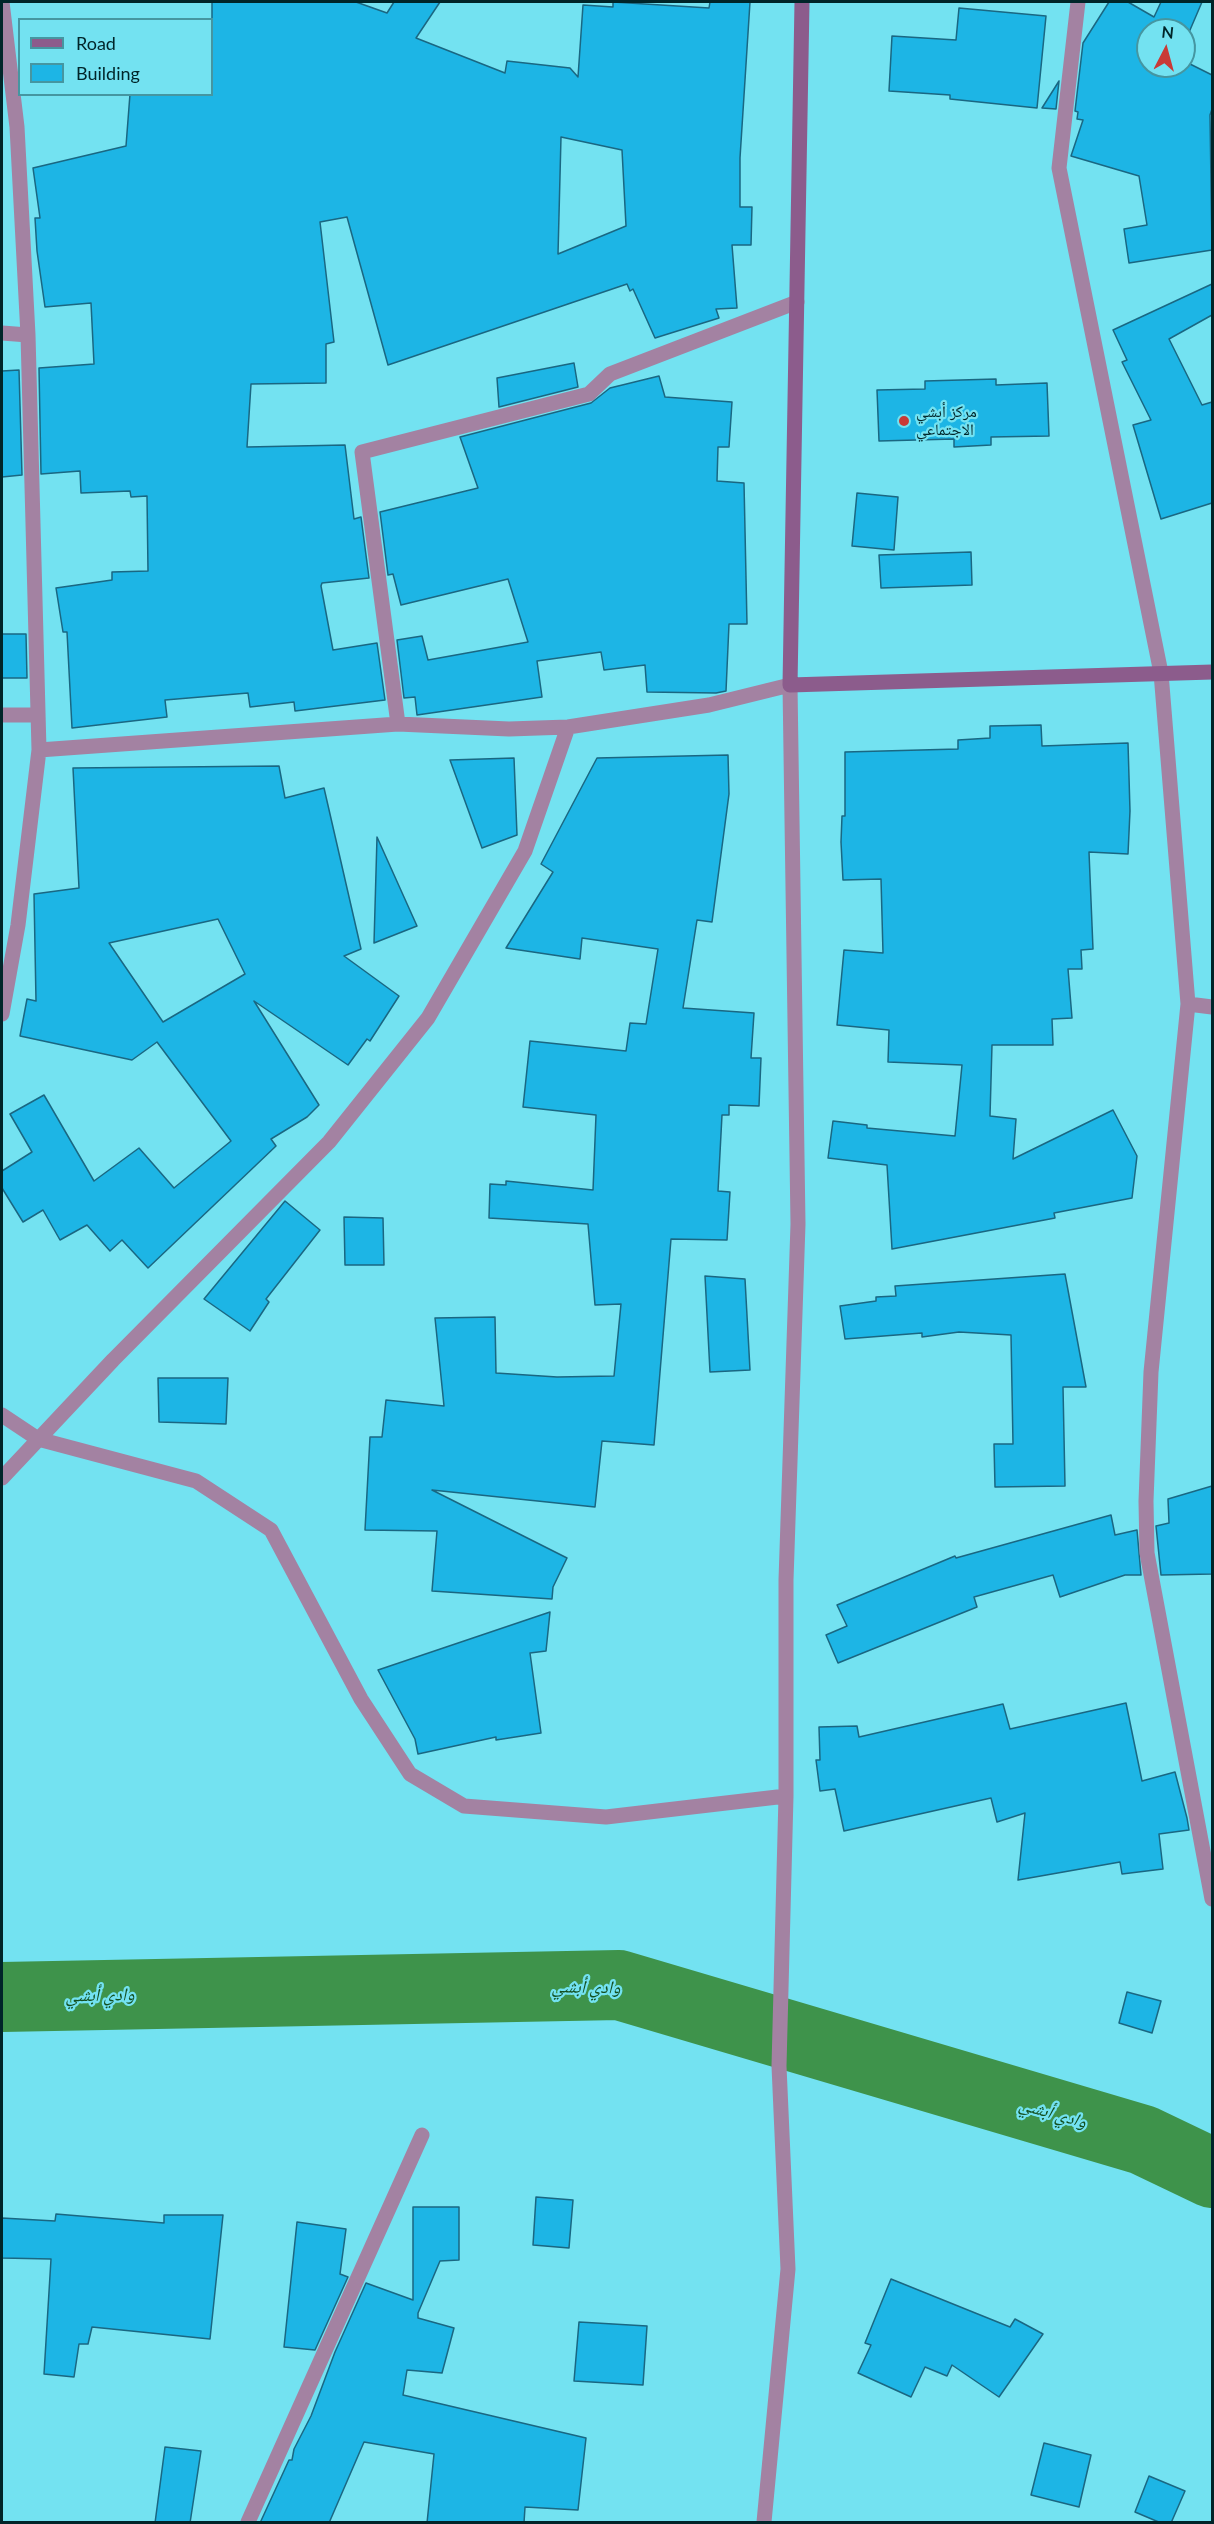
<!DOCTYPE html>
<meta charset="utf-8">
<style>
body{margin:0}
#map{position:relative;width:1214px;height:2524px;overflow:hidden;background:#73e2f1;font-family:Lato,sans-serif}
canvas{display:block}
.frame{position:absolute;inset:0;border:3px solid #002529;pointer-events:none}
.legend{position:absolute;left:18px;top:18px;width:195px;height:78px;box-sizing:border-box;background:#73e2f1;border:2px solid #4596a1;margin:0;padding:8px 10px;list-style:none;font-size:18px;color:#002529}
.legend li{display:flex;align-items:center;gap:12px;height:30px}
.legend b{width:30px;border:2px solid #4596a1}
.north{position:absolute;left:1136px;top:18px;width:60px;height:60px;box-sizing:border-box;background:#73e2f1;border:2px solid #4596a1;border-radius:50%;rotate:6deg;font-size:16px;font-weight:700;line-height:24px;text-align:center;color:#002529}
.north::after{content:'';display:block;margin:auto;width:21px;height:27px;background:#c93a36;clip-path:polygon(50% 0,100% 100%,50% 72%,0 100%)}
</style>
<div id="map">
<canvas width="1214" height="2524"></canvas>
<div class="frame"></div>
<ul class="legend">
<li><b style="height:8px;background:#8c5c8c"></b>Road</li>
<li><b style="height:16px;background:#1db5e5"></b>Building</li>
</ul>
<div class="north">N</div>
</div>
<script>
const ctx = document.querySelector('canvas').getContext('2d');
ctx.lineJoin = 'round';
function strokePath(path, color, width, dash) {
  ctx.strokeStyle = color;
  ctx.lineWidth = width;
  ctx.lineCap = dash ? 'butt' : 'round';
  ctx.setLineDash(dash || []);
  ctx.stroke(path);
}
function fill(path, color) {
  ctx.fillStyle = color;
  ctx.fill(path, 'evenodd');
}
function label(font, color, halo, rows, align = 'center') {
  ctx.font = font + ' Lato,"Noto Naskh Arabic",sans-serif';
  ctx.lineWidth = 4.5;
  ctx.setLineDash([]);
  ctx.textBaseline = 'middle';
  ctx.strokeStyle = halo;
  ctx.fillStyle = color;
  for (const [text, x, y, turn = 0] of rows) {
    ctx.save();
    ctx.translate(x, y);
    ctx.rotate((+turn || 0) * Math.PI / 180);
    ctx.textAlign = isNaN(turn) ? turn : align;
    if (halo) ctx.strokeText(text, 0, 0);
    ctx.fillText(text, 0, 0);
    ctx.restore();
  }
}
const river = new Path2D(`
 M2,1997L619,1985L1143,2140L1212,2173`);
const building = new Path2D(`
 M212,2H356L387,13L394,2H440L416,38L505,73L507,61L570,68L578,77L583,5L613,7V2L709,8L710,2H750L740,158V207H752L751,245H732L737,308L716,309L719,318L655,338L633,289L630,291L627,284L388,365L347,217L320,222L334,342L326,344V383L251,384L247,447L345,445L354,519L361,517L369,578L322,583L321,586L333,650L377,643L385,700L295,711L294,702L250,707L248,693L165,700L167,717L72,728L67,632H63L56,588L112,580V572L148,571L147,496L131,497L130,491L81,493L80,471L41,474L39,368L94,364L91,303L45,307L37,251L35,218H40L33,168L126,146L130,94H212ZM561,137L622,150L626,226L558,254Z
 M1109,2H1128L1154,17L1161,2H1202L1184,44V30H1148V66H1184V61L1212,75V109L1210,115L1212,250L1129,263L1124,229L1147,225L1139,176L1071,156L1083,120L1077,119L1078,112L1075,111L1083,43Z
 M959,8L1046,16L1037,108L950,99V95L889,91L892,36L956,40Z
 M1059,81L1056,109L1042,108Z
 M1212,284V315L1169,339L1202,405L1212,402V503L1161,519L1133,425L1151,420L1122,362L1127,360L1113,330Z
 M574,363L578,387L499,407L497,378Z
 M19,370L22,475L2,477V371Z
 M659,376L665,397L732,402L729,447H718L717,481L744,483L747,624H729L726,691L716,693L647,692L645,665L604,670L601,652L537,661L542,697L417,715L415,697L404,698L397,640L422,636L428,660L528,642L508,579L401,605L393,574L388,575L380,512L478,488L460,437L591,403L610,388Z
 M996,379V385L1047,383L1049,436L991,437V445L954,447V439L879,441L877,390L925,389V381Z
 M857,493L898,497L894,550L852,546Z
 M971,552L972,585L881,588L879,555Z
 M2,634H26L27,678H2Z
 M1041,725L1042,746L1128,743L1130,811L1128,854L1089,852L1093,949L1081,950L1082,969H1068L1072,1018L1052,1019L1053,1045H992L990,1116L1016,1119L1013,1159L1113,1110L1137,1156L1132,1198L1054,1213L1055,1218L892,1249L887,1165L828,1158L833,1121L867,1125V1128L955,1136L962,1065L888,1062L889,1030L837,1025L844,950L883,953L881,879L843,880L841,842L842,816H845V752L958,749V740L990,738V726Z
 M728,755L729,794L712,922L697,920L683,1008L754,1013L751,1058H761L759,1106L729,1105V1115H722L718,1191L730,1192L727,1240L671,1239L654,1445L602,1441L595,1507L432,1490L567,1558L553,1587L552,1599L432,1591L437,1531L365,1530L370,1437H382L386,1400L444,1406L435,1318L495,1317L496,1373L557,1377L614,1376L621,1304L595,1305L588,1224L489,1218L490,1184L506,1185V1181L593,1190L596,1115L523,1107L530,1041L626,1051L630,1023L646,1024L658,949L582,938L580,959L506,948L553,872L541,864L597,758Z
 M514,758L517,835L482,848L450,760Z
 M279,766L285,798L324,788L361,949L344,956L399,996L370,1041L367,1039L348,1065L254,1001L319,1105L307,1117L271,1139L276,1146L148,1268L122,1240L110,1251L87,1225L60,1240L43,1210L23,1222L2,1188V1171L32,1152L10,1114L44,1095L94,1181L139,1148L174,1188L231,1141L157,1042L132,1060L20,1036L27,999L36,1001L34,894L79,888L73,768ZM218,919L245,974L163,1022L109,943Z
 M377,837L417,926L374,943Z
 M285,1201L320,1230L266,1299L269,1302L250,1331L204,1299Z
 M344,1217L383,1218L384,1265H345Z
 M1065,1274L1086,1387H1063L1065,1486L995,1487L994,1444H1013L1011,1335L959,1332L922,1337V1333L845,1339L840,1306L876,1301V1297L896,1296L895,1286Z
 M705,1276L745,1279L750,1370L710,1372Z
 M158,1378H228L226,1424L159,1422Z
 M1212,1486V1574L1161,1575L1156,1526L1169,1523L1168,1499Z
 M1111,1515L1115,1535L1137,1530L1141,1575H1125L1060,1597L1053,1575L974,1597L977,1607L838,1663L826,1635L847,1626L837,1605L955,1556L956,1558Z
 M550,1612L546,1651L530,1653L541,1733L496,1740V1737L418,1754L415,1739L378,1670Z
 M1126,1703L1142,1781L1175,1772L1187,1818L1189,1830L1159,1834L1163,1869L1122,1874L1120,1862L1018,1880L1025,1813L997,1822L991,1798L844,1831L835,1789L820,1791L816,1760H820L819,1727L857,1726L859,1737L1003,1704L1010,1729Z
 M1127,1992L1161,2001L1152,2033L1119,2023Z
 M536,2197L573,2200L569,2248L533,2245Z
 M413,2207H459V2260L440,2261L418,2313V2318L454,2328L442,2373L407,2370L403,2395L586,2438L578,2510L525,2507L524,2523H427L434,2454L364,2442L329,2523H260L289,2460H292L294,2449L311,2416L335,2352L366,2283L413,2300Z
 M56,2214L164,2223V2215H223L210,2339L92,2327L88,2344H79L74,2377L44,2374L51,2259L2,2258V2218L55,2221Z
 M297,2222L346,2229L340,2274L348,2277L315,2350L284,2347Z
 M891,2279L1010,2327L1015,2319L1043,2334L999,2397L952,2365L947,2376L925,2367L911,2397L858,2373L871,2345L865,2343Z
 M579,2322L647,2326L643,2385L574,2381Z
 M1044,2443L1091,2455L1079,2507L1031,2495Z
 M165,2447L201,2451L190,2523H155Z
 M1149,2476L1185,2491L1171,2523H1161L1135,2512Z`);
const street = new Path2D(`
 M1078,2L1059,168L1161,673L1188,1004L1151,1372L1146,1501L1147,1553L1212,1899
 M2,333L28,335
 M2,715H38
 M398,724L362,452L589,394L610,374L797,302
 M39,750L398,724L509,729L568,727L709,705L790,685L798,1224L786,1580V1796L779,2066L788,2269L764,2522
 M1188,1004L1212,1007
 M2,1014L18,925L39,750L28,335L17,127L2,2
 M2,1415L38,1439L196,1481L271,1530L361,1699L410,1774L464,1806L606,1817L786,1796
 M2,1478L113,1360L329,1142L428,1018L525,851L568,727
 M248,2522L422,2135`);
const secondary = new Path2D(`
 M802,2L790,685L1212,672`);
const markers = [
 [904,421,6,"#c93a36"]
];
const poiNames = [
 ["مركز أبشي",916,412],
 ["الاجتماعي",916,430]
];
const waterNames = [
 ["وادي أبشي",586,1987,1],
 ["وادي أبشي",100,1995,-1],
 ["وادي أبشي",1053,2113,16]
];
strokePath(river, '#3e934b', 70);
fill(building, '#1db5e5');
strokePath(building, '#1a6782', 1.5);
strokePath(street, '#a382a2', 15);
strokePath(secondary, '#8c5c8c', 15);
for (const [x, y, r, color] of markers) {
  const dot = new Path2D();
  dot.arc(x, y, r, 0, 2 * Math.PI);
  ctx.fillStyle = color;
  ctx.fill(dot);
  strokePath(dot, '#73e2f1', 2);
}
label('16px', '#002529', '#73e2f1', poiNames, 'left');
label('italic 18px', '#134f1f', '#73e2f1', waterNames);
</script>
